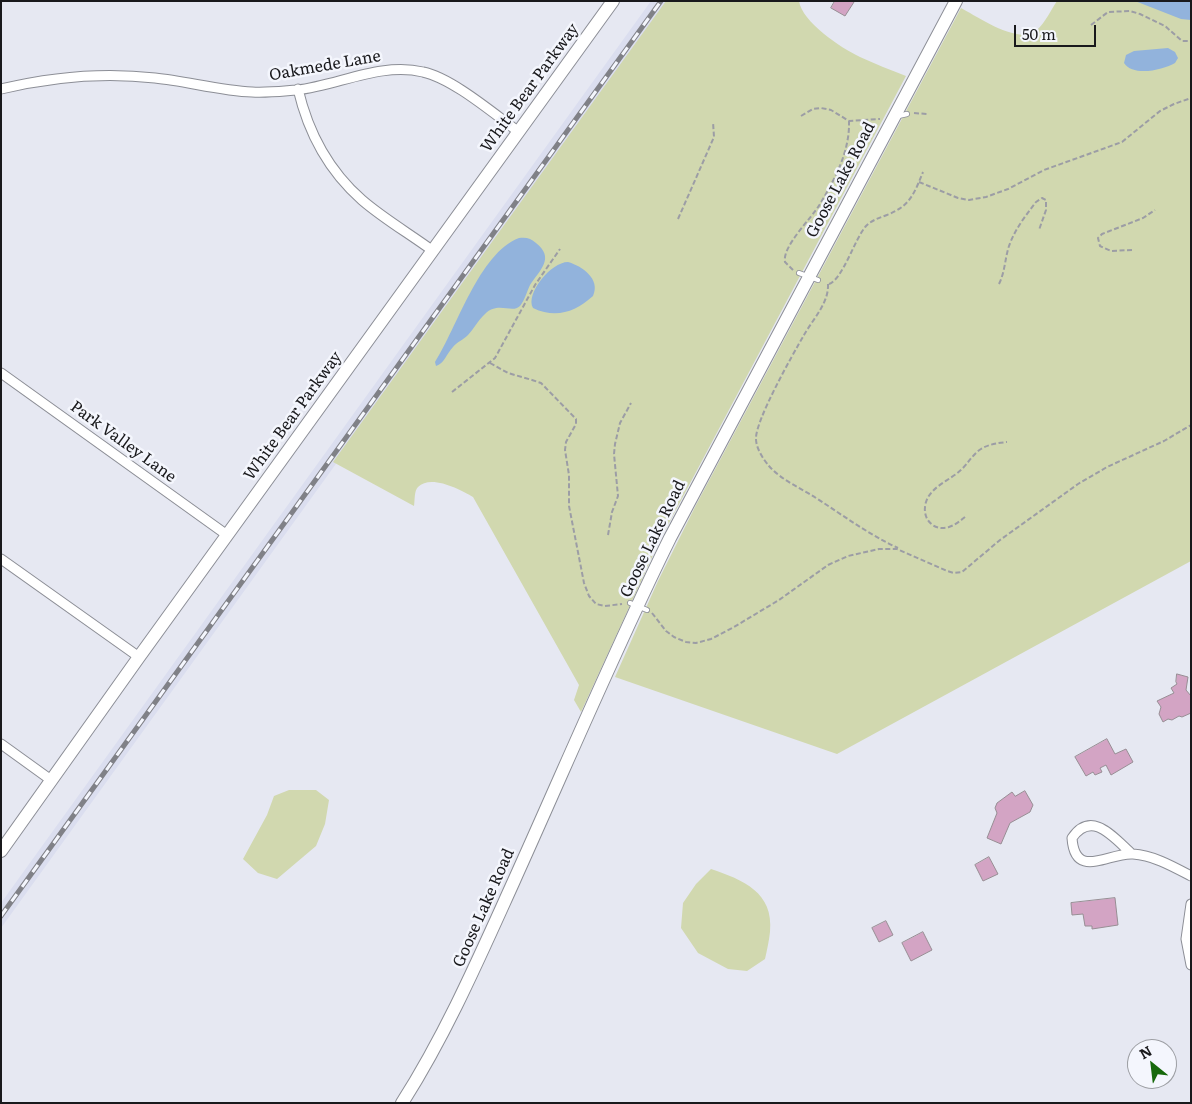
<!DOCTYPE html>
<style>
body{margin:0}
#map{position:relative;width:1192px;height:1104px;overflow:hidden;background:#e6e8f2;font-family:Literata,serif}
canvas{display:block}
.frame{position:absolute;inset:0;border:2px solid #19191c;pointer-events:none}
.north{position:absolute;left:1127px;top:1039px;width:50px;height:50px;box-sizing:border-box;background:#f4f6fd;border:1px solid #9c9ea3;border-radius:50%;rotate:331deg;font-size:14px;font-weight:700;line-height:20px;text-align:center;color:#19191c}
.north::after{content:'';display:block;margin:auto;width:18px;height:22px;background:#17690c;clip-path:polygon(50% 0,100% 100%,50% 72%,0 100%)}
.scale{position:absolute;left:1014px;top:25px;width:82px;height:22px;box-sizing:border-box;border:2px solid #19191c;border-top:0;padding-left:6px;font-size:15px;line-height:18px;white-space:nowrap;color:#19191c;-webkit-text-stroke:4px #f4f6fd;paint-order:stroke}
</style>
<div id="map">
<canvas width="1192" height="1104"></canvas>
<div class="frame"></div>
<div class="north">N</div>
<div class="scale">50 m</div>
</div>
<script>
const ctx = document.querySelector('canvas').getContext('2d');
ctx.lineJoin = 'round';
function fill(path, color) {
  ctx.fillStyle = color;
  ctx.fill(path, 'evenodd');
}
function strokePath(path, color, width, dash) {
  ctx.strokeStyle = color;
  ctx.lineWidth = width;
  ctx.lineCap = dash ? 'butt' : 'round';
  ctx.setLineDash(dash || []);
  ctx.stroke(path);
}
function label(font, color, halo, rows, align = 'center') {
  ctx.font = font + ' Literata,serif';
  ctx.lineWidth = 5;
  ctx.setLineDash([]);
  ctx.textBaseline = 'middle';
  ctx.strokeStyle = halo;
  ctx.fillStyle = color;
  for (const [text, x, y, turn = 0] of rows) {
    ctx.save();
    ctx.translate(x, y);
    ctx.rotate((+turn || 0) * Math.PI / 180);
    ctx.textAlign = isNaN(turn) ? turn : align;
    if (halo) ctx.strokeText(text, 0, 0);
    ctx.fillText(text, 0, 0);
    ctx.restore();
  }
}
const built = new Path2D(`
 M651,1H670L1,928V903Z`);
const green = new Path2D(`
 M666,1H799C802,22 841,48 860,57C875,64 891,70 906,76L660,540L581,712L574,700L579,685L473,497C461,490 431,474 418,487C414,491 415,500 414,506L333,462Z
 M1057,1H1191V561L837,754L615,677L658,581L696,505L961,8C978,17 1020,46 1037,30C1045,23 1051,10 1057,1Z
 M289,790H316L329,800L325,824L316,846L277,879L258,873L243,859L267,815L274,796Z
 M711,869C743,880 774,892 770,932C769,941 767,950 765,959L747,971L728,969L698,953L681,928L683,903L696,884Z`);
const water = new Path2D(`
 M1135,1H1191V20L1181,19Z
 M1168,48L1175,52L1178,58L1175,63C1163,70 1133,77 1124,63L1126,55L1134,51Z
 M519,238C526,237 531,238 536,243C555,258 540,270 530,285C527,291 525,300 520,306C512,314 498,301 485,314C478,320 474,329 468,335C463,340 457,342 453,347C447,353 444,364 436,366L435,362C457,328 479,253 519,238Z
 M568,262C582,266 601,279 593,296C575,312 556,319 533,308C525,294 551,262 568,262Z`);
const building = new Path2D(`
 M835,1H854V2L845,16L831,8Z
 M1177,674L1188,677L1186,690L1191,696V713L1182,717L1179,716L1172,720L1168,719L1163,722L1159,714L1161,707L1157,701L1174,693L1171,688L1177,684L1176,682Z
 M1107,739L1115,754L1126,749L1133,762L1111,775L1106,765L1100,768L1102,772L1095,775L1093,772L1086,776L1075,757Z
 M1025,791L1033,805L1030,812L1010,823L1001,844L987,838L997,813L995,808L997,803L1012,792L1015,796Z
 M989,857L998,874L983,881L975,865Z
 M1115,898L1118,925L1092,929V926H1085L1083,914L1072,915L1071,903Z
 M886,921L893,935L879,942L872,928Z
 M923,932L932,950L911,961L902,943Z`);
const path = new Path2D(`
 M1091,25L1108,12L1130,11L1140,14L1165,26L1182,41H1191
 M914,113L927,114
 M801,116L813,109L821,108L831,110L849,121L880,119
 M919,182L958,198L969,200L986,197L1008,189L1044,170L1122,142L1160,111L1174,104L1191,98
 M678,219L714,137L713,122
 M1132,250L1111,251L1100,246L1098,238L1102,234L1143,218L1155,210
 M793,270L785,262C782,246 812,218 820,204C835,179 850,151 849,121
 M828,284C829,303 813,319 804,335C793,354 755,421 756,439C756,448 763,459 769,466C781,480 801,488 816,498C844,516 868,534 898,548
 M829,284C843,279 854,240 866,226C872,220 879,218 887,215C910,206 914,194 923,172
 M999,284C1005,272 1005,258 1009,246C1015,229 1026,215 1036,202L1042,198L1046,200V210L1039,230
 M490,363L508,373L532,380L541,383L576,419V424L566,442L565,450L569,475V506L584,583L589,596L596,604L605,606L622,604
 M452,392L495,358L535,285L560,249
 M965,517C960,521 955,525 949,527C933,532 921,518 926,502C931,486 951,480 962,469C969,462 973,454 981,449C989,444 998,443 1007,442
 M608,535L612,512L618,496L614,454L615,444L620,423L631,403
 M652,613L666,631L674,637L686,642L696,643L711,639L734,627L779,600L828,565L848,556L879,549H897L947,571L954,573L962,572L1000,540L1078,484L1107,467L1164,441L1191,425`);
const lane = new Path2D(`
 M898,116L907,114
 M799,273L818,280
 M630,603L647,610`);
const street = new Path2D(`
 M1,89C51,77 104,72 155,78C186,81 221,91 252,92C267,93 283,91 297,90C339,85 381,62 423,72C452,78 494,114 519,132
 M298,89C308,132 329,171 362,200C384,219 410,234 433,251
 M1,373L227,535
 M1,559L139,657
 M1,744L51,780
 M1132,854C1114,838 1092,809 1072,838C1075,881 1109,852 1133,854C1153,855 1174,867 1191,876
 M1191,904L1186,939L1191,965`);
const secondary = new Path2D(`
 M1,851L139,657L613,1
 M402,1103C446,1034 479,958 513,883C565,768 614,651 670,538L956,1`);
const rail = new Path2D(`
 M1,916L661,1`);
const streetNames = [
 ["Oakmede Lane",325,66,-10],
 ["White Bear Parkway",530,88,-54],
 ["Goose Lake Road",841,180,-62],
 ["White Bear Parkway",293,416,-54],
 ["Park Valley Lane",123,442,36],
 ["Goose Lake Road",653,539,-64],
 ["Goose Lake Road",484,908,-66]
];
fill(built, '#dbdeef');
fill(green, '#d1d8af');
fill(water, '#92b3dc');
fill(building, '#d3a4c4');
strokePath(building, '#978e94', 1);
strokePath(lane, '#8c8e96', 6);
strokePath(street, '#8c8e96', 11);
strokePath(secondary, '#8c8e96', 14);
strokePath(path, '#9c9da5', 2, [5, 2.5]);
strokePath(lane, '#fff', 4.5);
strokePath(street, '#fff', 9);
strokePath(secondary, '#fff', 12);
strokePath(rail, '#808187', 5);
strokePath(rail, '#f4f6fd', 3, [9]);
label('16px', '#19191c', '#f4f6fd', streetNames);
</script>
